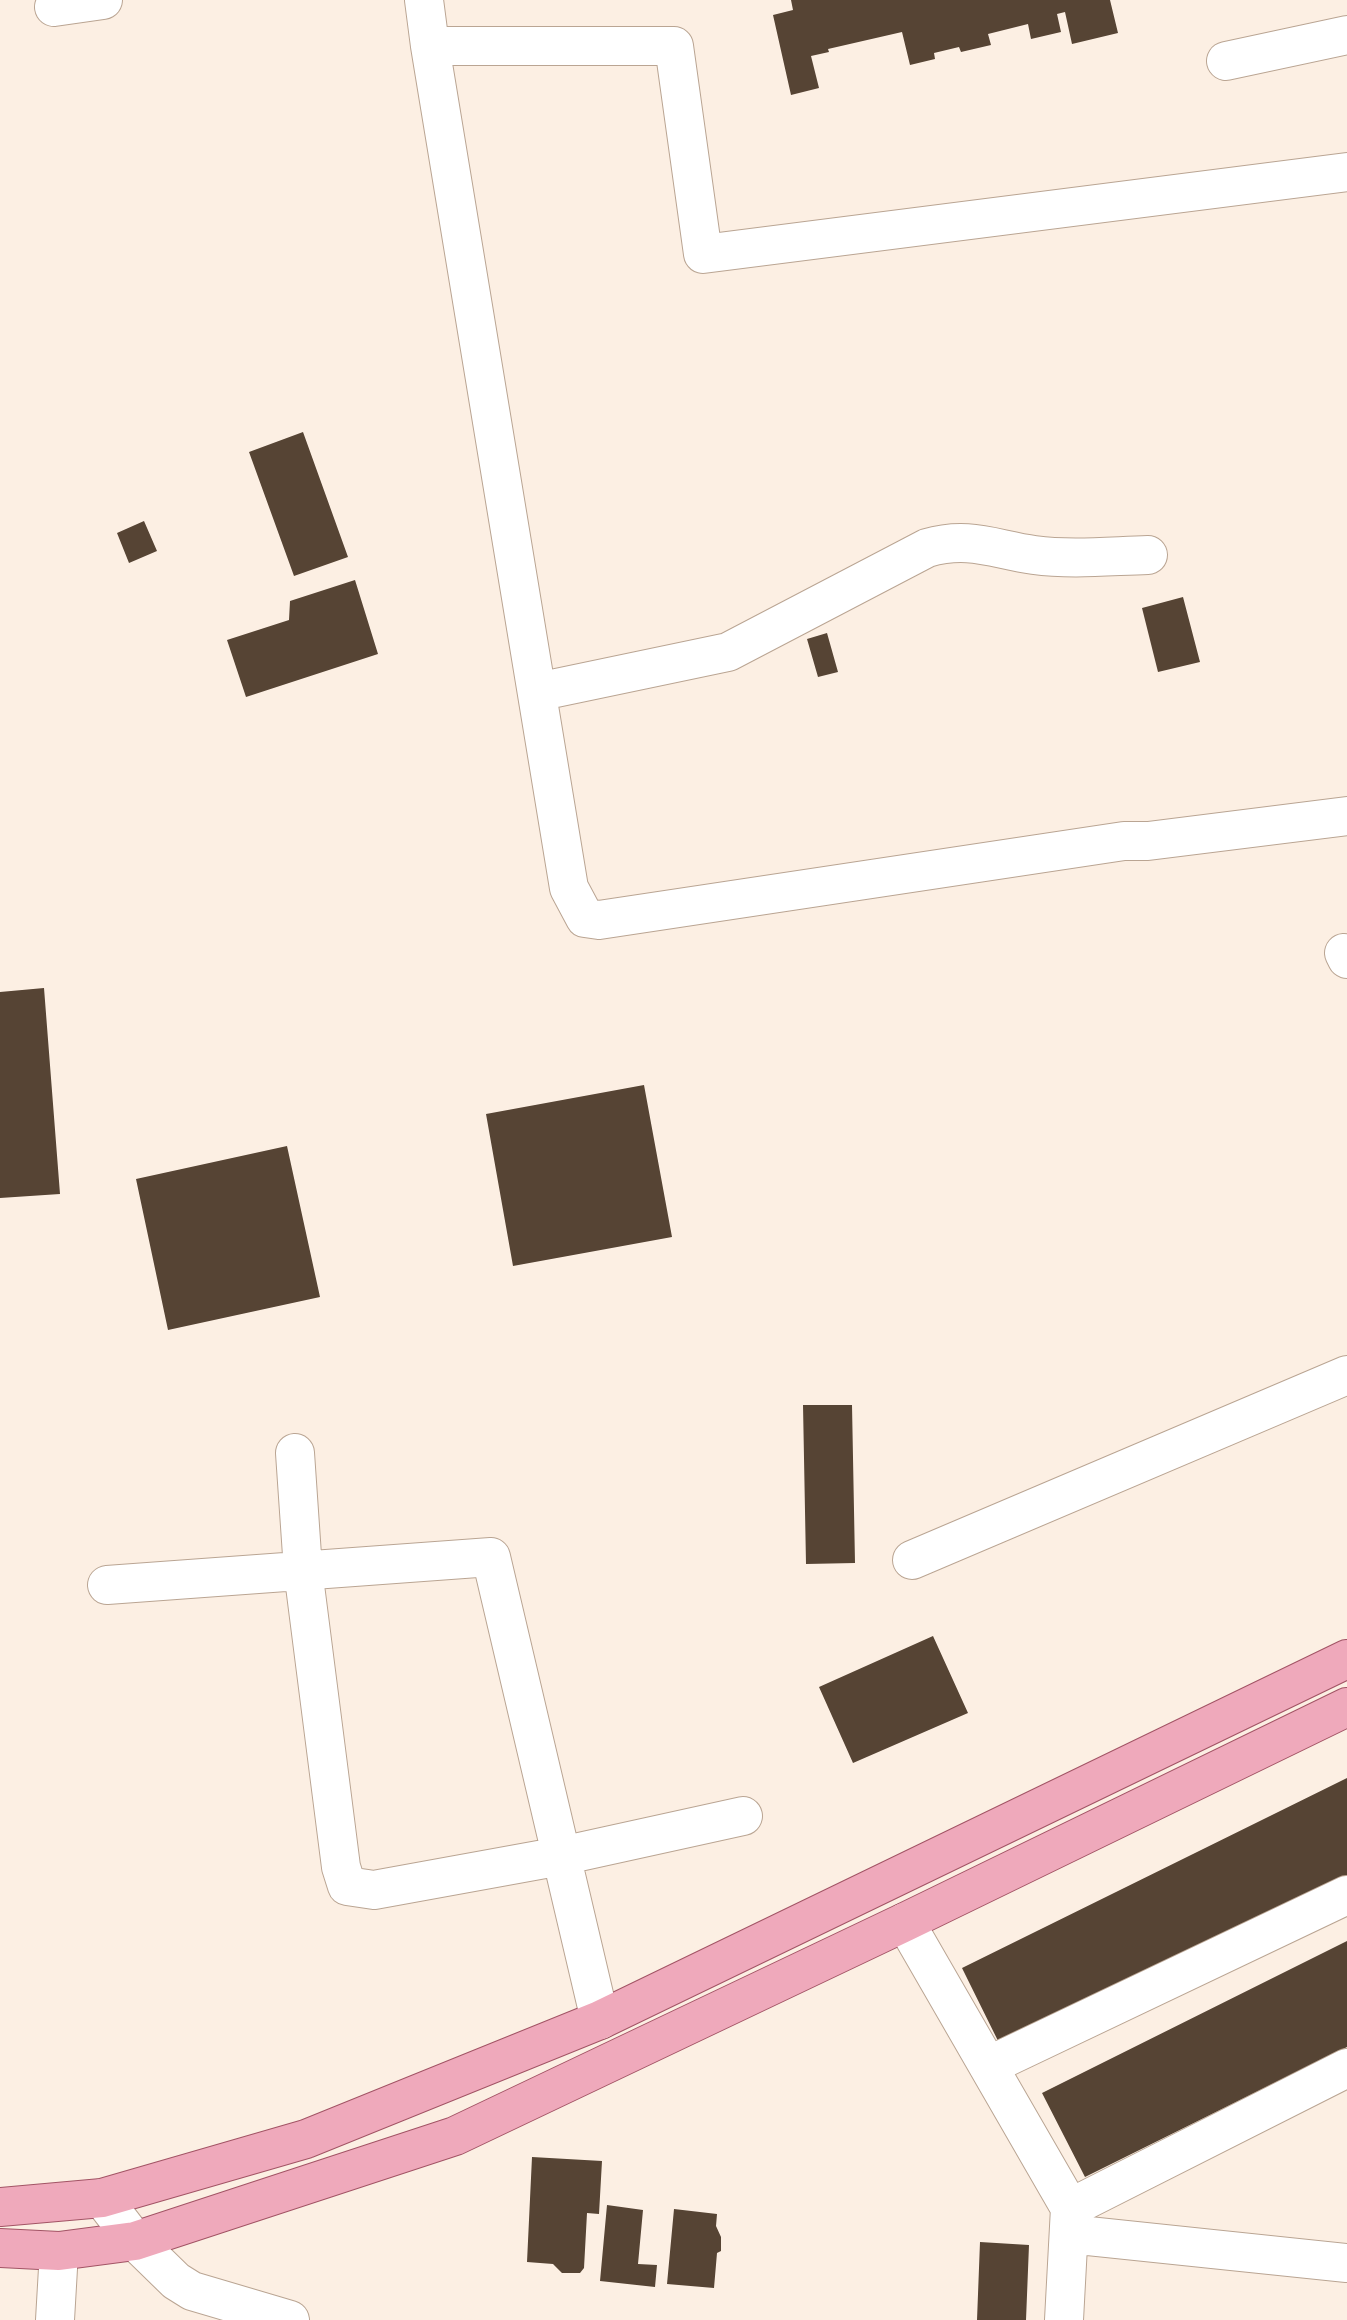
<!DOCTYPE html>
<style>
body{margin:0}
canvas{display:block;background:#fcefe3}
</style>
<canvas width="1347" height="2320"></canvas>
<script>
const ctx = document.querySelector('canvas').getContext('2d');
ctx.lineJoin = 'round';
function fill(path, color) {
  ctx.fillStyle = color;
  ctx.fill(path, 'evenodd');
}
function strokePath(path, color, width, dash) {
  ctx.strokeStyle = color;
  ctx.lineWidth = width;
  ctx.lineCap = dash ? 'butt' : 'round';
  ctx.setLineDash(dash || []);
  ctx.stroke(path);
}
const building = new Path2D(`
 M791,0H1110L1118,33L1072,44L1065,12L1057,14L1061,32L1031,39L1028,24L988,34L991,45L961,52L959,47L934,53L935,59L910,65L902,32L828,49L829,52L811,56L819,88L791,95L773,15L793,10Z
 M303,432L348,557L294,576L249,452Z
 M144,521L157,551L129,563L117,533Z
 M355,580L378,654L246,697L227,640L289,620L290,601Z
 M1183,597L1200,662L1158,672L1142,608Z
 M827,633L838,672L818,677L807,639Z
 M44,988L60,1194L0,1198V992Z
 M644,1085L672,1237L513,1266L486,1114Z
 M287,1146L320,1297L168,1330L136,1179Z
 M803,1405H852L855,1563L806,1564Z
 M933,1636L968,1713L853,1763L819,1687Z
 M1347,1778V1884L1004,2053L962,1968Z
 M1347,1941V2047L1085,2177L1042,2093Z
 M532,2157L602,2161L599,2214L587,2213L584,2268L580,2273H562L553,2264L527,2262Z
 M607,2205L643,2210L638,2264L657,2265L655,2287L600,2281Z
 M674,2209L717,2214L716,2226L721,2237V2251L717,2253L714,2288L667,2284Z
 M980,2242L1029,2245L1026,2320H977Z`);
const minor = new Path2D(`
 M424,0L430,46H674L703,254L1347,172
 M54,7L103,0
 M430,46L569,888L585,918L599,920L1124,841H1148L1347,816
 M1226,61L1347,35
 M537,692L728,652L927,548C969,536 993,549 1034,555C1071,560 1110,556 1148,555
 M1344,953L1347,959
 M295,1453L303,1570L341,1867L347,1886L374,1890L561,1856L743,1816
 M912,1560L1347,1375
 M107,1585L491,1557L600,2020
 M905,1922L1070,2208
 M988,2066L1347,1895
 M102,2198L135,2241L176,2281L192,2291L290,2320
 M1069,2234L1347,2263
 M55,2320L59,2251
 M1064,2320L1070,2208L1347,2068`);
const major = new Path2D(`
 M0,2207L102,2198L306,2139L600,2020L1347,1659
 M0,2248L59,2251L135,2241L455,2136L905,1922L1347,1707`);
fill(building, '#564434');
strokePath(minor, '#baa593', 40);
strokePath(major, '#a25465', 40);
strokePath(minor, '#fff', 38);
strokePath(major, '#efa9bb', 38);
</script>
